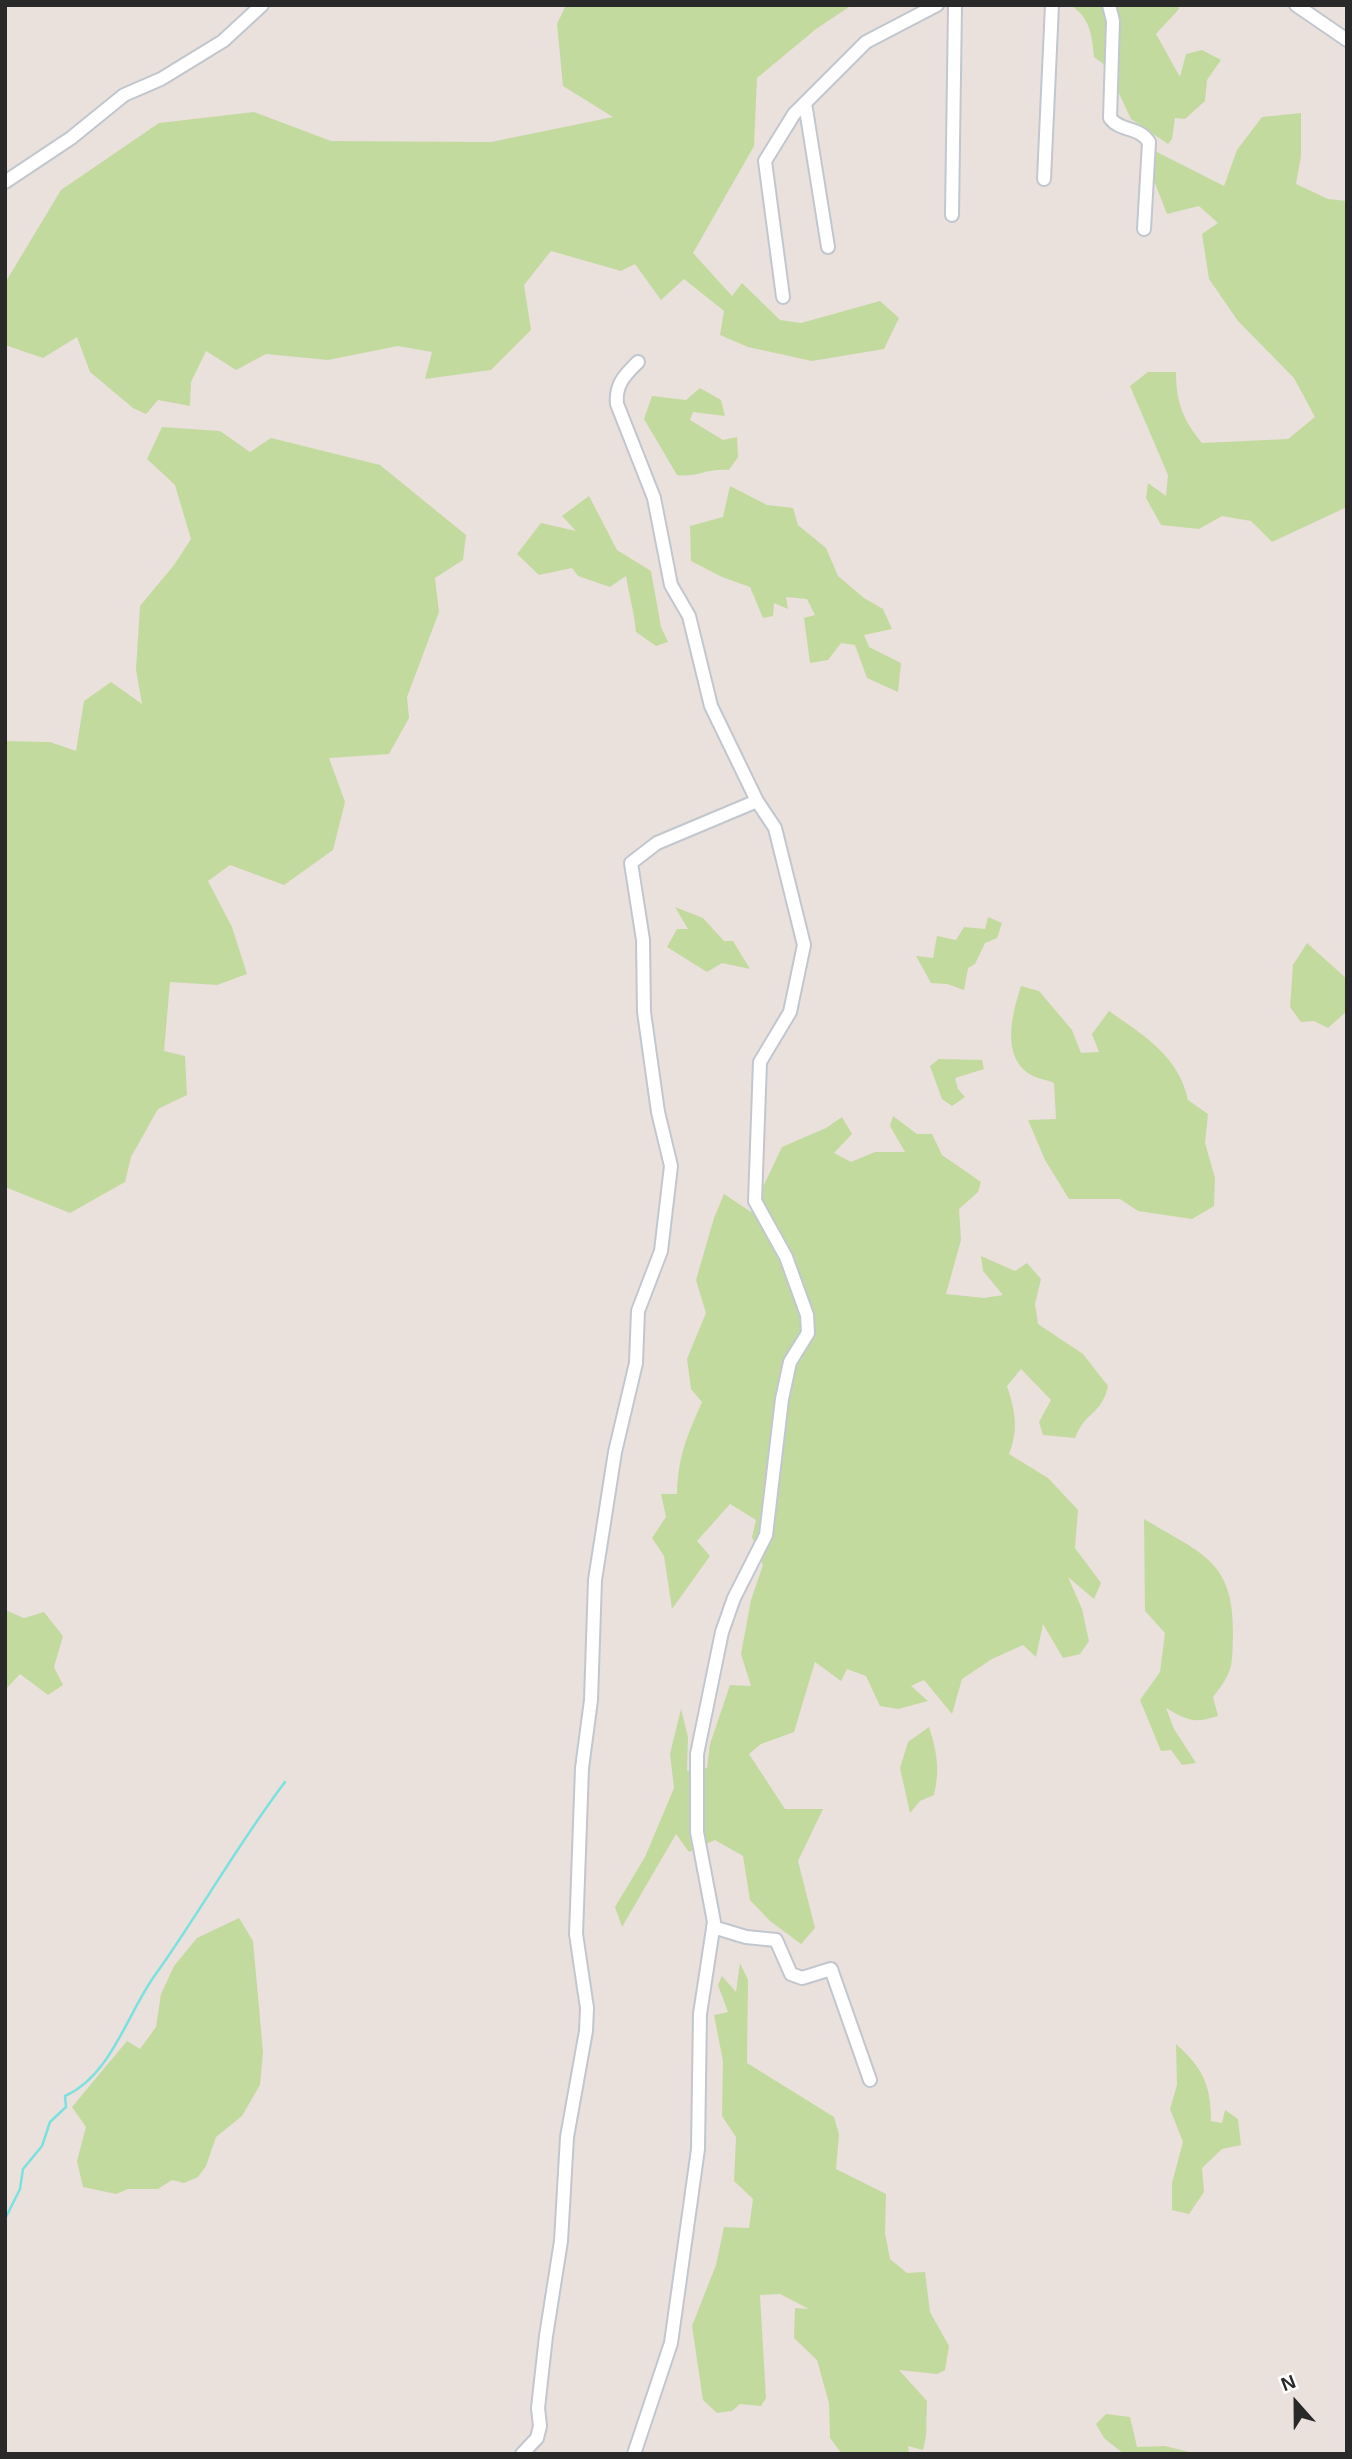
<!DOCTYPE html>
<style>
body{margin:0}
#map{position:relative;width:1352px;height:2459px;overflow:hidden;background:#eae0dc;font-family:Arial,sans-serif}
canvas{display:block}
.frame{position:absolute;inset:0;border:7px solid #292929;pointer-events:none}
.north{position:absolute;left:1261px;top:2368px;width:70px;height:70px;-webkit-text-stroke:5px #fff;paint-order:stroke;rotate:339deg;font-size:19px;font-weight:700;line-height:28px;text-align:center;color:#292929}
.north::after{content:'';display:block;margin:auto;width:24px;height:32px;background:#292929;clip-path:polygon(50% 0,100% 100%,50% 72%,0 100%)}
</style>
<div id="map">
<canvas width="1352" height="2459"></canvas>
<div class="frame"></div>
<div class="north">N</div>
</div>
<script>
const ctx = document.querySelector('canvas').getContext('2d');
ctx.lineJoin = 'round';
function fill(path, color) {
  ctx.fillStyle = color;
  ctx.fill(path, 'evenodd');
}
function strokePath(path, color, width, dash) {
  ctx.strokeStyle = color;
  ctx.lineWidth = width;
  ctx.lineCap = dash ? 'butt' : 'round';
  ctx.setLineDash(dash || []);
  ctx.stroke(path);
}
const green = new Path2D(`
 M566,5H852L816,29L757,78L754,146L693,253L732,296L742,283L780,320L801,323L880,301L899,318L884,349L812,361L748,347L720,335L724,311L684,279L661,300L635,264L621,271L551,251L524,285L531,330L491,370L425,379L432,352L398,346L328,360L266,354L236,370L206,351L191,382L190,406L158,400L146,414L133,408L90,372L77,337L43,358L5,345V283L61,190L159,123L254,112L331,141L491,142L613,117L563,86L557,24Z
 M1070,5H1178L1179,9L1156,34L1180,77L1186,54L1202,50L1221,60L1207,80L1205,101L1185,119L1175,118L1172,139L1168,144L1131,119L1106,66L1094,57C1092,35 1090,17 1070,5Z
 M1301,113V156L1296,184L1328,199L1347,201V507L1272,542L1251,521L1222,516L1199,529L1161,525L1146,498L1148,483L1166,496L1168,475L1130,386L1148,372H1176C1176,402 1183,420 1202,443L1288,439L1315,417L1294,378L1238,321L1209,279L1202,234L1218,223L1199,206L1167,214L1149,168L1153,150L1224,186L1237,150L1262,117Z
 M700,388L721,400L725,416L693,412L690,420L723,440L737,437L738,457L729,470C706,468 696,478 677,475L644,419L652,396L686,400Z
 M162,427L220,431L250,452L271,438L380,465L466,535L463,560L435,578L439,612L407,697L409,718L389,754L329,758L345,802L333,850L284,885L230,865L208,881L232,927L247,974L217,985L170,982L164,1051L185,1056L187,1095L158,1109L131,1157L125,1182L70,1213L5,1187V741L50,742L76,751L84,701L111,682L142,704L136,670L140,606L174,565L191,539L175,485L147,459Z
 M730,486L767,505L793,508L798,525L826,548L838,576L864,598L883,609L892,629L864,635L869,647L901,663L898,692L867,678L855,645L841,643L828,660L810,663L804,618L815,615L807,599L786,597L788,609L774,603L773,616L763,618L750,587L722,577L691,561L690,526L723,517Z
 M589,496L617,550L651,571L661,627L668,642L656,646L636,632C634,611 629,595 626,576L610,587L578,576L572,568L539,575L517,554L541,523L576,531L562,516Z
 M675,907L703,918L724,941H733L750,969L722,963L707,972L667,947L677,929H688Z
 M988,917L1002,923L997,938L985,943L975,964L968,968L964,990L947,984L931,983L916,956L933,958L937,936L956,940L964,927L985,929Z
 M1307,943L1347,979V1011L1328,1028L1314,1021L1301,1022L1290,1007L1293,965Z
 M1021,986L1039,991L1072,1030L1081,1053L1099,1052L1092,1034L1109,1011C1143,1035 1179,1056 1188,1100L1208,1114L1205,1143L1215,1178L1214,1206L1192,1219L1138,1211L1120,1199H1069L1045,1160L1028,1120L1056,1119L1054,1083C1048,1080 1039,1079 1033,1076C1000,1059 1012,1014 1021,986Z
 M939,1059L982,1060L984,1069L955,1078L958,1089L965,1097L952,1106L942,1099L930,1066Z
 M893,1116L917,1134H932L942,1155L981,1182L978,1192L959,1209L961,1240L946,1294L984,1298L1003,1295L983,1271L981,1256L1015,1271L1027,1263L1041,1279L1035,1304L1038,1324L1083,1354L1108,1386C1101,1416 1086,1410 1075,1438L1043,1435L1039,1422L1051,1400L1021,1369L1007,1386C1015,1410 1019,1430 1009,1454L1048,1478L1078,1510L1075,1548L1101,1583L1094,1599L1068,1577L1082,1609L1089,1641L1080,1654L1063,1658L1043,1624L1036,1657L1023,1645L992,1659L962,1679L952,1714L924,1680L911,1686L928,1701L898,1709L880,1706L866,1676L847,1669L841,1681L815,1662L794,1732L761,1744L749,1754L785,1809H823L798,1861L815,1928L801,1944L770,1921L750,1900L743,1856L715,1840L689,1852L676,1834L622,1927L615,1907L645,1857L674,1788L670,1754L681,1709L688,1737L687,1771L707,1768L710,1744L730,1685L751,1686L741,1654L751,1600L763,1565L752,1537L756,1520L730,1504L697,1541L710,1556L672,1609L664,1556L652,1538L666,1517L661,1494H677C678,1456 687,1436 702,1402L691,1389L687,1359L706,1313L696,1280L714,1218L724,1194L751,1212L782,1147L826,1128L842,1117L852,1134L834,1153L851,1162L875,1152H905L890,1126Z
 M1144,1519C1200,1553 1234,1560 1233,1633C1232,1667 1234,1670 1213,1697L1218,1716C1193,1724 1187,1720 1166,1708L1174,1729L1196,1763L1182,1765L1171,1750L1161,1751L1140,1700L1160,1672L1165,1633L1145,1611Z
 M5,1610L24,1618L44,1612L63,1636L54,1667L63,1685L48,1695L20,1674L5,1690Z
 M929,1727C937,1752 940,1769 934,1795L920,1801L910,1813L900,1768L908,1742Z
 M239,1918L253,1941L263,2052L260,2085L242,2116L216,2137L206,2166L198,2177L184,2183L172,2180L158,2189H128L116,2194L83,2187L77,2161L86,2127L72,2107L127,2041L140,2049L156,2027L161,1994L174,1966L197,1938Z
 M740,1963L748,1980L747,2063L834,2117L839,2134L836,2169L886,2194L885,2233L890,2259L907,2273L925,2272L930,2312L949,2346L945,2370L937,2374L899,2370L927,2401L926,2436L923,2450L908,2446L909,2454H842L830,2438L829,2403L817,2360L794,2338L795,2308L809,2309L780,2294L760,2295L766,2398L761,2406L740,2404L732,2411L717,2413L703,2400L692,2326L716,2265L724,2227L749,2228L753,2199L734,2181L736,2137L722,2116L723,2061L714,2015L728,2012L718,1985L722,1976L736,1992Z
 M1176,2044C1203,2068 1211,2085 1211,2121L1222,2123L1225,2110L1238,2119L1241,2145L1222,2149L1202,2168L1204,2192L1189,2214L1172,2210V2183L1183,2142L1170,2109L1177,2085Z
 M1106,2414L1130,2417L1137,2447L1165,2446L1197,2454H1124L1104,2438L1096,2424Z`);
const stream = new Path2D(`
 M5,2219L20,2189L23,2169L42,2146L50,2122L66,2107L65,2096C110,2076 126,2017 153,1978C199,1914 237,1845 285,1782`);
const minor = new Path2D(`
 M1109,5L1113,21L1110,118C1120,132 1139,126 1149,142L1144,229
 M1296,5L1347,40
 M805,103L828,247
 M1044,179L1052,5
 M5,182L71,138L124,95L161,79L223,41L262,5
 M952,215L955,5
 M783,297L765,161L794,114L866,42L937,5
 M713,1927L746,1937L776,1940L791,1974L802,1978L831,1969L870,2080
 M522,2454L537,2438L540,2426L538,2408L546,2336L561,2241L567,2137L586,2031L587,2008L576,1934L582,1768L591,1700L595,1580L615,1452L636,1363L638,1311L661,1251L671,1166L658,1112L644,1012L643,940L631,863L657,843L757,801
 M634,2454L671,2343L698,2149L700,2014L714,1922L697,1832V1754L722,1632L734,1598L766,1535L782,1399L790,1362L808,1333L807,1315L786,1257L755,1201L760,1062L790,1012L804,945L775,828L757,801L711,706L689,616L671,585L654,498L617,404C615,384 625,375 638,362`);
fill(green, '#c3da9f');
strokePath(stream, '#7be1e0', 2.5);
strokePath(minor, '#c1c7ce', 16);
strokePath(minor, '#fff', 12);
</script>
